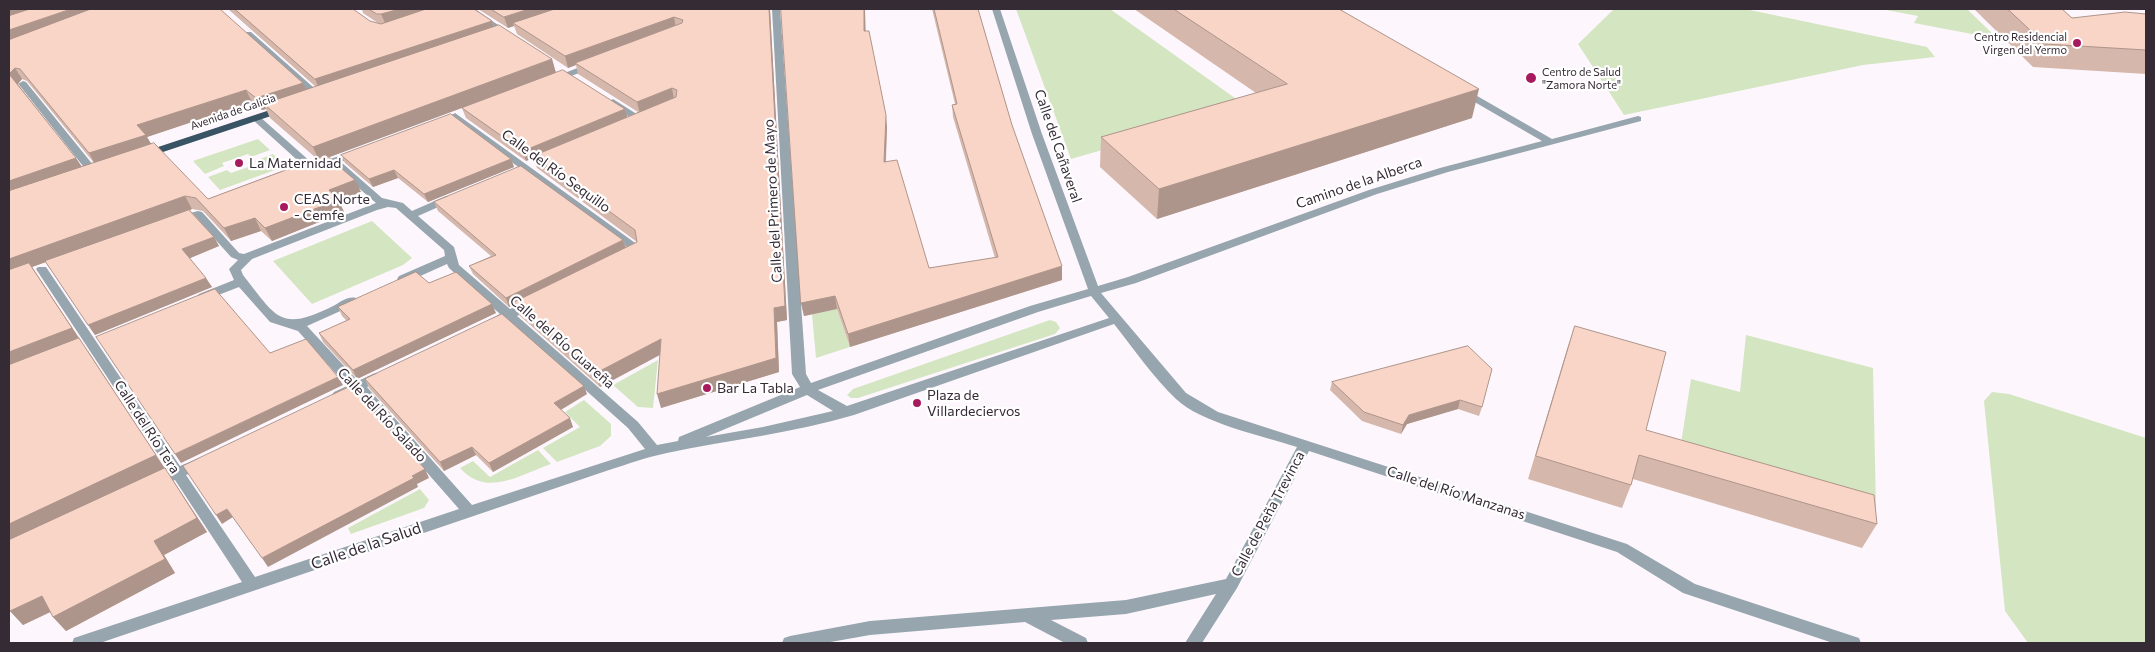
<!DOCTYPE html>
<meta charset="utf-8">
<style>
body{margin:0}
#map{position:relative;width:2155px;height:652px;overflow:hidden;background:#fdf7fd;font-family:Commissioner,sans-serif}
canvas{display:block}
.frame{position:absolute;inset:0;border:10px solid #352b35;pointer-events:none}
</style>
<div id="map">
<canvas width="2155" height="652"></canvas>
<div class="frame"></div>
</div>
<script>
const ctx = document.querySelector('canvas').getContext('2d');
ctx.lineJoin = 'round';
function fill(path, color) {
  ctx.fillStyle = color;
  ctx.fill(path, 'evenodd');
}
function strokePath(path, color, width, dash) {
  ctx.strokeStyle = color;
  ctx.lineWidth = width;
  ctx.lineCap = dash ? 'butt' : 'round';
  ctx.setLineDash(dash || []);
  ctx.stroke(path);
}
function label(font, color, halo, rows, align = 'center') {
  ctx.font = font + ' Commissioner,sans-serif';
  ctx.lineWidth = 4.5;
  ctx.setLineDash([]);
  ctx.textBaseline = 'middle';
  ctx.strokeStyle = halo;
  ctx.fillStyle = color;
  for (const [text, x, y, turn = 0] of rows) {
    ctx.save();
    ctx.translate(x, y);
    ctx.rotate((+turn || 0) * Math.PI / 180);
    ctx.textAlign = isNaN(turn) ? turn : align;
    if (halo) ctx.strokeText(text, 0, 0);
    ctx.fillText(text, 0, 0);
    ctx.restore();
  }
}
const green = new Path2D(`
 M1016,9H1110L1249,108L1071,159Z
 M1614,9H1745L1927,47L1935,57L1863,65L1624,115L1578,44Z
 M1881,9H1967L1998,39L1914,23L1918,16Z
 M258,139L270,150L251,157L248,154L222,163L224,166L205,174L193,161Z
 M273,154L286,166L220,190L208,177L227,170L231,173L257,164L255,161Z
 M372,221L412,258L403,265L312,304L273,261Z
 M837,309L850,347L816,358L812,314Z
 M1050,320L1056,322L1060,328L1055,334L858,398H851L847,395L853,389Z
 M1746,335L1873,368L1876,508L1680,450L1691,379L1740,392Z
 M658,360L653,408L638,407L613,385Z
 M1992,392L2009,394L2146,438V643H2028L2005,611L1984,401Z
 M584,400L611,424V436L600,446L557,462L543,448L580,427L565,412Z
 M538,450L551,464C519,475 487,498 460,468L473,461L490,477Z
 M420,489L429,500L424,508L351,534L348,528Z`);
const minor = new Path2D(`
 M466,9H475L514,36L507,38Z
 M772,9H780L806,374L811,383L1030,306L1088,289L1032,134L992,9H1000L1042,134L1098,286L1128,277L1369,190L1440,168L1542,141L1459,93V89H1465L1552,139L1638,116L1641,117V121L1448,172L1377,194L1136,283L1101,293L1186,393L1218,412L1627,544L1695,584L1859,638L1861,643H1833L1683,593L1617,552L1309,451L1237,588L1202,643H1185L1216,594L1126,614L1051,620L1086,638L1088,643H1065L1025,622L870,635L825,643H782L784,638L790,636L870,621L1126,600L1226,579L1297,447C1263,436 1201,423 1176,399C1153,377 1134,349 1114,324L854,415C793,433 729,440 667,453C647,457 628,464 609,470L100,643H72L74,638L242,582L175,480L154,488L149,487L147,483L149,479L169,471L36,269L38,267H46L180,466L200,458L205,459L207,463L205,467L186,475L255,577L459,509L359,395L356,393L339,400L334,398L332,395L334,392L347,386L298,331L270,322L239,287L203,301L197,297L199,294L234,280L229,269L238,260L231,257L196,218L178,222L172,219L174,217L198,211L202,212L239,253L244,254L376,203L332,165L322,168H306L253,120V116H259L312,163L321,162L357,150L361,151V155L341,162L382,198L403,203L412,211L446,196H454L455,198L454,200L418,216L454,247L459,265L510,309L527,301H535L537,304L535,307L517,316L638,422L657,445L678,441L679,437L800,387L792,374ZM388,207L396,208L444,250L445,256L399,276L397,279L399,282H407L447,264L449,268L500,314L485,323L487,326H495L507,320L628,428L645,449L472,505L367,387L385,379L387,376L385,373H375L358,381L307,326L356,304L358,301L356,298C348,296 342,301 335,305C280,333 277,318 243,275L241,270L252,259L377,210ZM1091,296L1109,318L847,406L818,390L1038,312ZM807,395L833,411L763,427L706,437Z
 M245,32H251L322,95V99H316L245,36Z
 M593,62L596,63V67L557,81L554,82L549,79Z
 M23,81L26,82L98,171V175H90L20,86L18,84Z
 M613,99L643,118V122H637L610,104L608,102Z
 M455,113L638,245L640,252C636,258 631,261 624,259L622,257L628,248L452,118L450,116Z`);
const trunk = new Path2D(`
 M285,105L290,108L289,110L148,157H140L138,155L140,153Z`);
const wall = new Path2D(`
 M9,9L306,90L316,87L228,9H353L370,21L378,23L363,13L362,9H474L492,21L494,27L552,59L556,73L329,157L361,192L339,201L344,212L272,241L261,231L231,241L203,211L192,209L190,210L214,237L219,246L190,258L212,287L95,335L46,262L32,267L207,532L164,555L175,573L66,631L53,617L51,612L23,625L10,611ZM22,79L27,81L94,163L82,167L18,84ZM252,102L262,110L266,109L270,118L316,158L208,199L151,144L147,137Z
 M478,9H770L787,320L777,322L779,372L661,408L660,355L600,387L519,315L515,304L509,307L473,274L469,266L491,256L438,211L434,202L623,240L626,247L637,242L537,168L533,158L526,161L466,118L462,108L625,109L627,117L638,112L578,74L576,65L568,68L517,34L514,26L508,28Z
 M781,9H865V31L887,127L886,162L929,268L995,258L953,117L952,105L955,104L932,9H978L1012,125L1062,280L850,347L837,309L804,316L801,303Z
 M1134,9H1339L1472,118L1157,219L1100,167L1101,137L1256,93Z
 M1974,9H2062L2072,18L2146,14V74L2033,67Z
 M341,155L511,159L514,167L428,202L398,178L373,187L345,163Z
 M429,283L496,313L357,379L323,342L319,333L347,321L342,316L338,307Z
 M1575,326L1646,430L1877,524L1862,548L1633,479L1631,485L1622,508L1528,479L1567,349Z
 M1468,346L1482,407L1479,416L1458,409L1407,424L1401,434L1362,421L1330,390L1332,382Z
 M365,379L587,394L561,410L573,427L493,472L476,455L444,471L369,388Z`);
const shadedWall = new Path2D(`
 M9,9H43L9,20Z
 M71,9H108L9,44V30Z
 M400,9H443L386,25L381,14Z
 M529,9H566L513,23L514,26L508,28L504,17Z
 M769,9H770L787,320L777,322L779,372L661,408L657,394L774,308Z
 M864,9H865L866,42L864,31Z
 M674,17L676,28L575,63L576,65L568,68L565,56Z
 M492,21L495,32L320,91L315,79Z
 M552,59L556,73L319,161L313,147Z
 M15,68L22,79L17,85L9,74Z
 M303,83L309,95L264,104L266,109L262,110L256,98Z
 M672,88L674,100L640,114L637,102Z
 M1479,89L1472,118L1157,219L1159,189Z
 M246,90L252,102L147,137L153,147L96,166L89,153L137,125Z
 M625,109L628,119L533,156V158L526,161L523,151Z
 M886,115L887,127L885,174L884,162Z
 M76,158L84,170L9,196V181Z
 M511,159L514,167L428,202L424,194Z
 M394,170L398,178L373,187L369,179Z
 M355,180L361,192L339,201L344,212L272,241L265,228L329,190Z
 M185,196L192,209L32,267L81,341L9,370V259Z
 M255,218L261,231L231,241L224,228Z
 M214,237L219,246L188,259L182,249Z
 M623,240L626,249L514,302L515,304L509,307L506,298Z
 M1062,266V280L850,347L848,334Z
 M206,278L212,287L95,335L88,325Z
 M835,296L837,309L804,316L801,303Z
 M492,304L496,313L357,379L353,370Z
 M661,339L665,352L600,387L596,373Z
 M88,351L165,469L9,544V524Z
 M338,377L343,385L181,463L175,454Z
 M584,386L587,394L557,412L554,403Z
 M1460,400L1458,409L1407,424L1401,434L1403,425L1409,415Z
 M570,418L573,427L493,472L489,463Z
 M472,447L476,455L444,471L440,462Z
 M165,468L207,532L164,555L175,573L66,631L53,617L154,541Z
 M425,469L429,478L417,484L418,487L268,567L262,558L412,476Z
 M227,509L233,517L222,524L216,515Z
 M42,596L54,610L23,625L10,611Z`);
const building = new Path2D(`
 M30,9H71L9,30V16Z
 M91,9H220L303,83L256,98L246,90L137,125L146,135L89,153L20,69L15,68L9,74L76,158L9,181V40Z
 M235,9H353L370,21L381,24L426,9H474L492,21L315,79Z
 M369,9H400L381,14H377Z
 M491,9H529L504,17Z
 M555,9H769L785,306L774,308L776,358L657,394L661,339L596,373L514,302L637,242L635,230L533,156L676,97L677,90L672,88L637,102L575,63L682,23L683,20L674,17L565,56L513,23Z
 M781,9H864V31H869L886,115L884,162L897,160L929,268L998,257L952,105L957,104L934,9H978L1012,125L1062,266L848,334L835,296L801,303Z
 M1174,9H1339L1479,89L1159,189L1101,137L1287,84Z
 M2008,9H2062L2072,18L2125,12L2146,14V50L2045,44Z
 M499,25L552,59L313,147L264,104Z
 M563,70L625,109L523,151L462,108Z
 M451,114L511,159L424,194L394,170L369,179L341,155Z
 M154,143L208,199L326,155L355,180L329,190L338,200L265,228L255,218L224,228L196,198L185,196L9,259V191Z
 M521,166L623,240L506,298L469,266L496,255L434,202Z
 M189,210L214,237L182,249L206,278L88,325L45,261Z
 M29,263L72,328L9,352V270Z
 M416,272L429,283L456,272L492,304L353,370L319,333L350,319L338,307Z
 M215,289L270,353L306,339L338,377L175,454L96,337Z
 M502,314L584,386L554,403L570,418L489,463L472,447L440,462L365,379Z
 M1575,326L1666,352L1646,430L1874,495L1877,524L1639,455L1631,485L1536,456Z
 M79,338L156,455L9,524V365Z
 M1468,346L1492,369L1482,407L1460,400L1409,415L1403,425L1364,412L1332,382Z
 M351,386L425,469L412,476L414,478L262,558L227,509L216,515L183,466Z
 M165,468L197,518L154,541L165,559L53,617L42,596L10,611L9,608V540Z`);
const markers = [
 [2077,43,5,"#a71b5e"],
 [1531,78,6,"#a71b5e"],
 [239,163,5,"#a71b5e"],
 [284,207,5,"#a71b5e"],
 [707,388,5,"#a71b5e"],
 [917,403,5,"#a71b5e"]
];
const farPoinames = [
 ["Centro Residencial",2067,37],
 ["Virgen del Yermo",2067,50],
 ["Centro de Salud",1542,72,"left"],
 ["\"Zamora Norte\"",1542,85,"left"]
];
const farStreetnames = [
 ["Avenida de Galicia",233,112,-19]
];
const streetNames = [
 ["Calle del Cañaveral",1058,146,71],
 ["Calle del Río Sequillo",556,171,36],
 ["Camino de la Alberca",1359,183,-19],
 ["Calle del Primero de Mayo",773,201,-93],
 ["Calle del Río Guareña",562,342,41],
 ["Calle del Río Salado",382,415,47],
 ["Calle del Río Tera",147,427,57],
 ["Calle del Río Manzanas",1456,493,18],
 ["Calle de Peña Trevinca",1268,514,-62]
];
const poiNames = [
 ["La Maternidad",249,163],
 ["CEAS Norte",294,199],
 ["- Cemfe",294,215],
 ["Bar La Tabla",717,388],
 ["Plaza de",927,395],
 ["Villardeciervos",927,411]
];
const nearStreetnames = [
 ["Calle de la Salud",366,546,-19]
];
fill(green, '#d4e5c1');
fill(minor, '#97a5ae');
fill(trunk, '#395464');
fill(wall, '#d6b7ab');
fill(shadedWall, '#ae958b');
fill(building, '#f9d5c7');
strokePath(building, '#ae958b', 1);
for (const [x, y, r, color] of markers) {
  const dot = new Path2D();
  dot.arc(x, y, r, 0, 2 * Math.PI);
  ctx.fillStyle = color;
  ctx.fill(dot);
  strokePath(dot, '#fff', 2);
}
label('11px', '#352b35', '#fff', farPoinames, 'right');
label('11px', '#352b35', '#fff', farStreetnames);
label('14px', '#352b35', '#fff', streetNames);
label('14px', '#352b35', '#fff', poiNames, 'left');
label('16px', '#352b35', '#fff', nearStreetnames);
</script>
